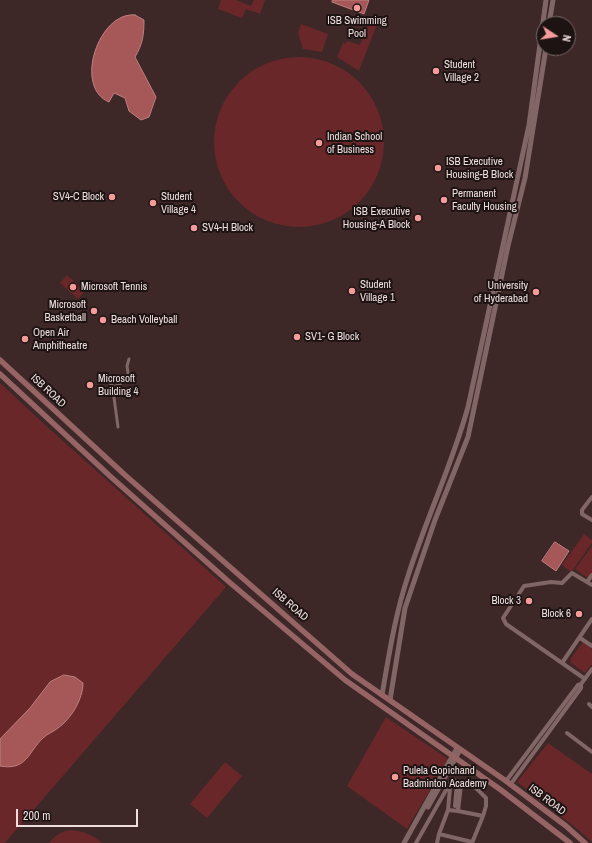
<!DOCTYPE html>
<style>
body{margin:0}
#map{position:relative;width:592px;height:843px;overflow:hidden;background:#3e2727;font-family:"Archivo Narrow",sans-serif}
canvas{display:block}
.north{position:absolute;left:536px;top:16px;width:40px;height:40px;box-sizing:border-box;background:#1e1313;border:1px solid #716564;border-radius:50%;rotate:102deg;font-size:11px;font-weight:700;line-height:16px;text-align:center;color:#eedfde}
.north::after{content:'';display:block;margin:auto;width:14px;height:18px;background:#f59b99;clip-path:polygon(50% 0,100% 100%,50% 72%,0 100%)}
.scale{position:absolute;left:16px;top:809px;width:122px;height:18px;box-sizing:border-box;border:2px solid #eedfde;border-top:0;padding-left:5px;font-size:12px;line-height:14px;white-space:nowrap;color:#eedfde;-webkit-text-stroke:3px #1e1313;paint-order:stroke}
</style>
<div id="map">
<canvas width="592" height="843"></canvas>
<div class="north">N</div>
<div class="scale">200 m</div>
</div>
<script>
const ctx = document.querySelector('canvas').getContext('2d');
ctx.lineJoin = 'round';
function fill(path, color) {
  ctx.fillStyle = color;
  ctx.fill(path, 'evenodd');
}
function strokePath(path, color, width, dash) {
  ctx.strokeStyle = color;
  ctx.lineWidth = width;
  ctx.lineCap = dash ? 'butt' : 'round';
  ctx.setLineDash(dash || []);
  ctx.stroke(path);
}
function label(font, color, halo, rows, align = 'center') {
  ctx.font = font + ' "Archivo Narrow",sans-serif';
  ctx.lineWidth = 4;
  ctx.setLineDash([]);
  ctx.textBaseline = 'middle';
  ctx.strokeStyle = halo;
  ctx.fillStyle = color;
  for (const [text, x, y, turn = 0] of rows) {
    ctx.save();
    ctx.translate(x, y);
    ctx.rotate((+turn || 0) * Math.PI / 180);
    ctx.textAlign = isNaN(turn) ? turn : align;
    if (halo) ctx.strokeText(text, 0, 0);
    ctx.fillText(text, 0, 0);
    ctx.restore();
  }
}
const green = new Path2D(`
 M221,0H236L251,6L254,0H265L260,14L246,9L242,18L218,9Z
 M370,21L377,24L359,71L337,57L343,43L345,44L347,41L360,45Z
 M301,24L328,34L322,52L303,49L298,33Z
 M214 142a85 85 0 1 1 170 0a85 85 0 1 1-170 0Z
 M67,275L85,291L78,299L60,283Z
 M0,383L43,423L226,587L5,843H0Z
 M584,534L592,540V543L571,572L562,565Z
 M592,546V574L589,579L575,569Z
 M583,642L592,649V664L585,673L570,662L571,658Z
 M386,717L448,759L407,829L347,786Z
 M548,743L592,774V842L575,827L517,782Z
 M225,762L242,776L207,818L190,804Z
 M72,830C84,832 92,834 102,843H49C56,835 61,831 72,830Z`);
const water = new Path2D(`
 M333,0H369L364,14L332,2Z
 M135,15L144,20C144,34 143,44 135,57L156,97L149,117L141,120L129,111L125,98L114,93L109,102C73,87 99,11 135,15Z
 M555,542L569,551L556,571L542,561Z
 M64,675L75,677L83,683C83,699 71,719 58,728C53,732 47,734 43,738C28,752 27,771 0,766V739L30,708L50,682Z`);
const pedestrian = new Path2D(`
 M106,379L114,387
 M118,427L113,390L114,387L129,379L127,366L129,359`);
const minor = new Path2D(`
 M592,497L582,510V514L592,520
 M587,582L592,575
 M580,638L592,646
 M562,663L592,619
 M585,679L506,624L503,618L524,586L551,582L562,583L572,573L592,585
 M589,704L592,707
 M567,733L592,752
 M506,781L578,685L581,684
 M465,783L475,787L486,798V806L483,816L458,811L461,785Z
 M510,785L581,688V684L592,669
 M447,787L450,788L448,810
 M458,811L448,810L439,834L472,842
 M416,843L450,783L454,780L457,783L455,806
 M437,843L439,834
 M472,843L483,816`);
const tertiary = new Path2D(`
 M549,24L553,0
 M382,695C389,655 395,615 408,576C426,519 452,465 468,407L529,125L546,0
 M390,700L405,608L435,520L468,437L508,246L525,178L546,48
 M428,807L460,750
 M404,843L457,748`);
const secondary = new Path2D(`
 M0,360L125,475L352,674L506,781L566,826L585,843
 M0,374L111,477L228,581L345,680L501,790L570,843`);
const markers = [
 [357,8,4,"#f59b99"],
 [436,71,4,"#f59b99"],
 [319,143,4,"#f59b99"],
 [438,168,4,"#f59b99"],
 [112,197,4,"#f59b99"],
 [444,200,4,"#f59b99"],
 [153,203,4,"#f59b99"],
 [418,218,4,"#f59b99"],
 [194,228,4,"#f59b99"],
 [73,287,4,"#f59b99"],
 [352,291,4,"#f59b99"],
 [536,292,4,"#f59b99"],
 [94,311,4,"#f59b99"],
 [103,320,4,"#f59b99"],
 [297,337,4,"#f59b99"],
 [25,339,4,"#f59b99"],
 [90,385,4,"#f59b99"],
 [529,601,4,"#f59b99"],
 [579,614,4,"#f59b99"],
 [395,777,4,"#f59b99"]
];
const poiNames = [
 ["ISB Swimming",357,21,"center"],
 ["Pool",357,34,"center"],
 ["Student",444,65],
 ["Village 2",444,78],
 ["Indian School",327,137],
 ["of Business",327,150],
 ["ISB Executive",446,162],
 ["Housing-B Block",446,175],
 ["Permanent",452,194],
 ["Faculty Housing",452,207],
 ["SV4-C Block",104,197,"right"],
 ["Student",161,197],
 ["Village 4",161,210],
 ["ISB Executive",410,212,"right"],
 ["Housing-A Block",410,225,"right"],
 ["SV4-H Block",202,228],
 ["Student",360,285],
 ["Village 1",360,298],
 ["University",528,286,"right"],
 ["of Hyderabad",528,299,"right"],
 ["Microsoft Tennis",81,287],
 ["Microsoft",86,305,"right"],
 ["Basketball",86,318,"right"],
 ["Beach Volleyball",111,320],
 ["Open Air",33,333],
 ["Amphitheatre",33,346],
 ["SV1- G Block",305,337],
 ["Microsoft",98,379],
 ["Building 4",98,392],
 ["Block 3",521,601,"right"],
 ["Block 6",571,614,"right"],
 ["Pulela Gopichand",403,771],
 ["Badminton Academy",403,784]
];
const streetNames = [
 ["ISB ROAD",48,391,43],
 ["ISB ROAD",290,605,41],
 ["ISB ROAD",547,800,37]
];
fill(green, '#692729');
fill(water, '#a65858');
strokePath(water, '#bc8080', 1);
strokePath(pedestrian, '#806665', 3);
strokePath(minor, '#806665', 4);
strokePath(tertiary, '#806665', 5);
strokePath(secondary, '#966464', 5.5);
for (const [x, y, r, color] of markers) {
  const dot = new Path2D();
  dot.arc(x, y, r, 0, 2 * Math.PI);
  ctx.fillStyle = color;
  ctx.fill(dot);
  strokePath(dot, '#1e1313', 1.5);
}
label('11px', '#eedfde', '#1e1313', poiNames, 'left');
label('11px', '#eedfde', '#1e1313', streetNames);
</script>
